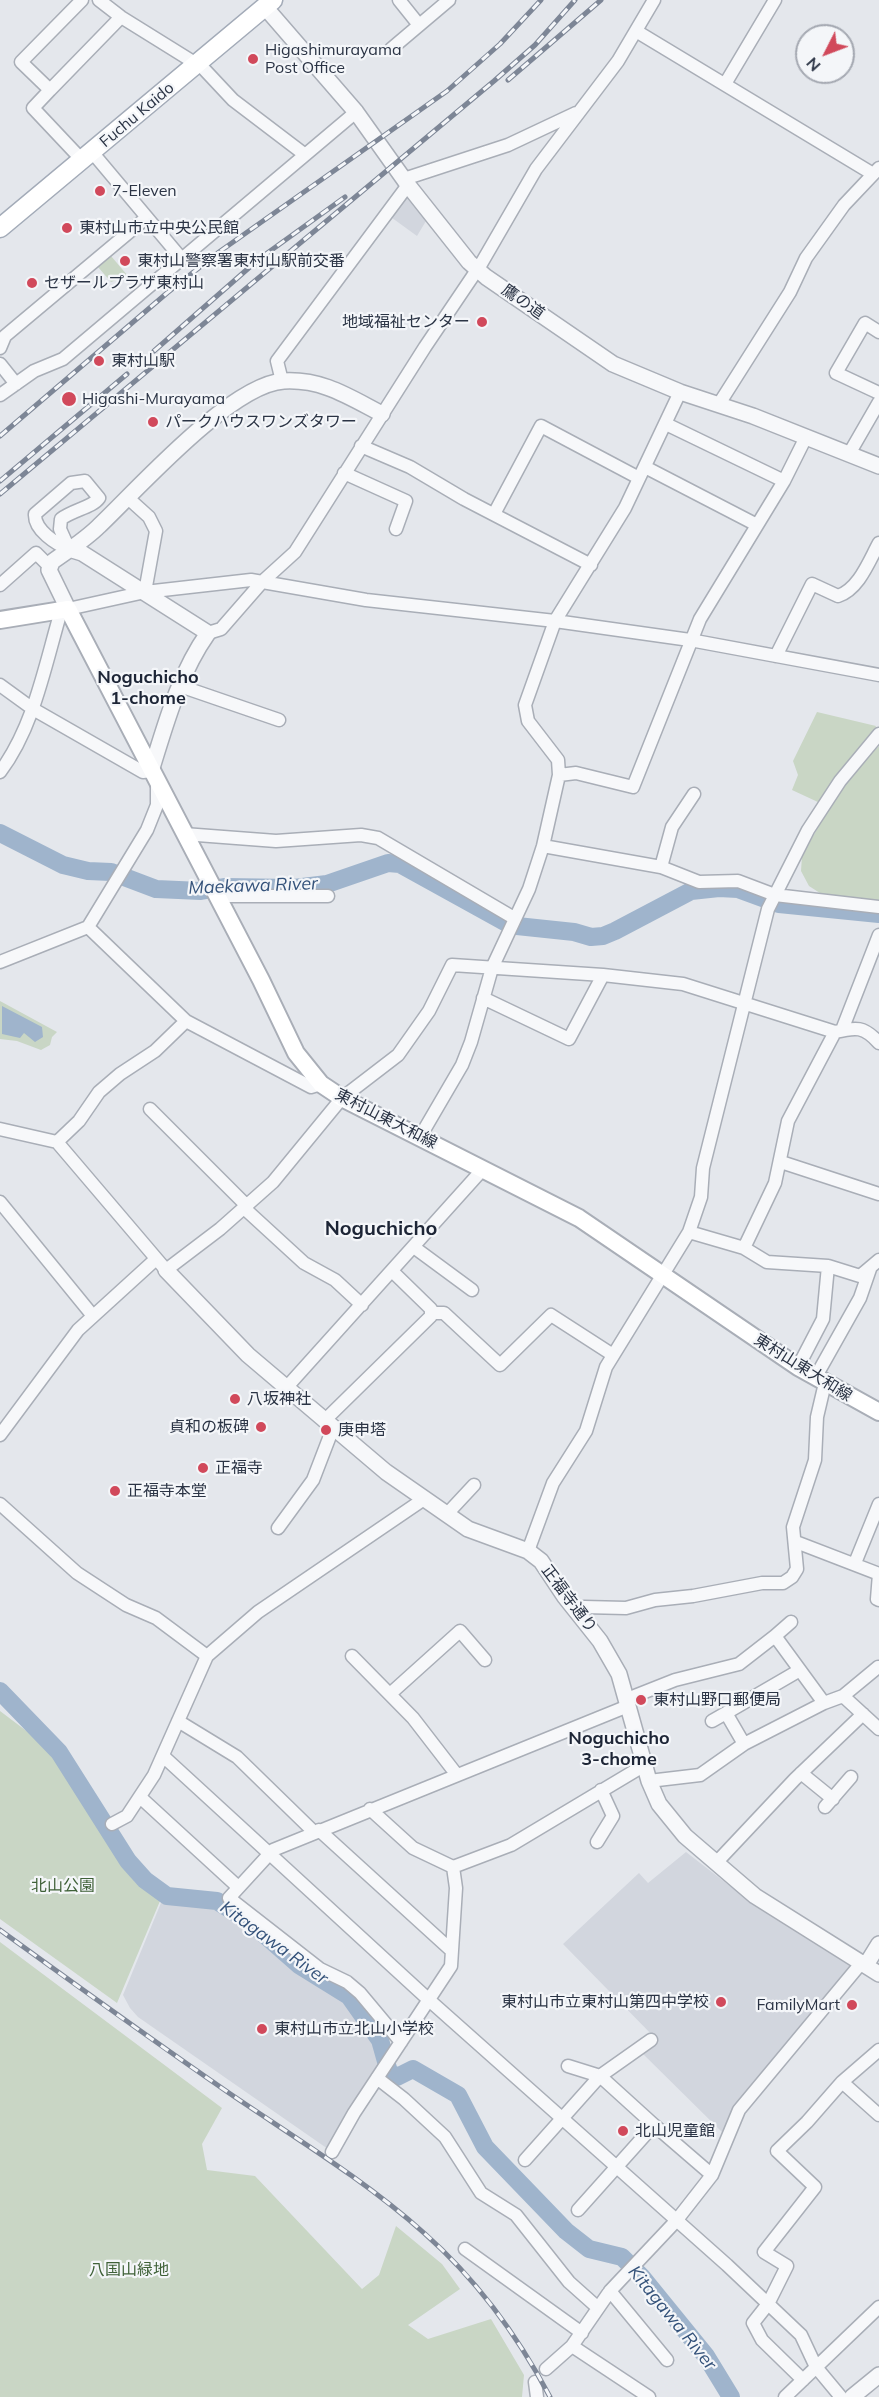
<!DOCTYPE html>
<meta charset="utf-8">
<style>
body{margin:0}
#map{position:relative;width:879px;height:2397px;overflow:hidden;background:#e4e7ec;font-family:Mulish,sans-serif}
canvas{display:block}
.north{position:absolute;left:795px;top:24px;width:60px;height:60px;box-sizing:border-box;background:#f4f6f9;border:2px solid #a4a8b1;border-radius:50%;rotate:228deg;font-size:16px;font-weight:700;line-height:24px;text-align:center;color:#2b3445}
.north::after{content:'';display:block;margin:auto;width:21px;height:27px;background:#d1495b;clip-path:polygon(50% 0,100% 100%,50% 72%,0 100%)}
</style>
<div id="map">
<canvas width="879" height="2397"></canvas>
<div class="north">N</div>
</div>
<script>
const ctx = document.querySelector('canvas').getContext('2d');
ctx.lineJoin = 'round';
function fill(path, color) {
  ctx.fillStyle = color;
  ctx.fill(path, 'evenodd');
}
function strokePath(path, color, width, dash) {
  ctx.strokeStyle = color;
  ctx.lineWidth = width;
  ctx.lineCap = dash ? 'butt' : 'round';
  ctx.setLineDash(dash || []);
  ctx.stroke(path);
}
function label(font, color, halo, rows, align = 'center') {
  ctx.font = font + ' Mulish,"Noto Sans JP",sans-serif';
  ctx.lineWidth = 4.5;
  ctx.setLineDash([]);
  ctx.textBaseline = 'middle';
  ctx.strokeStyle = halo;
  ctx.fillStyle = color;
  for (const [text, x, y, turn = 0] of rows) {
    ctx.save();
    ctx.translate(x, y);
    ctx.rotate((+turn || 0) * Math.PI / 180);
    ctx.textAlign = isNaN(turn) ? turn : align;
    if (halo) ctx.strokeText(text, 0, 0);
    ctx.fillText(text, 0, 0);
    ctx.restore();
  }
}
const built = new Path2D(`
 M405,192L426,221L417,236L388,215Z
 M686,1852L757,1907L852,1966L725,2135L640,2051L656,2039L563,1944L639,1873L648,1883Z
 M163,1898L217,1906L296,1969L346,1998L377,2041L382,2060L351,2105L328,2149L138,2017L130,2008L123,1995Z`);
const green = new Path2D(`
 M111,256L128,276L111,282L98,267Z
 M817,712L876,726L867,743L820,803L792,790L798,775L793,761Z
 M879,746V901L823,895L809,886L801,871L802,856L844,781Z
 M0,1001L57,1032L52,1037L50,1045L41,1050L17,1041L0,1039Z
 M0,1711L45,1745L135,1882L160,1901L117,2003L0,1919Z
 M0,1942L222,2108L202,2144L207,2170L255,2176L362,2289L379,2275L396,2226L442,2264L460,2289L408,2325L428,2339L491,2319L524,2375L522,2397H0Z`);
const water = new Path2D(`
 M2,1006L42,1027L43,1037L35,1042L24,1033L20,1038L2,1034Z`);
const river = new Path2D(`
 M0,833L63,865L88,871L111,872L156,889L201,891L224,887L294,888L327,884L388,863L400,864L505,922L517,926L574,932L591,937L603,936L615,931L691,891L719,888L738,889L779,904L879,914
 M0,1691L59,1752L128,1861L145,1880L167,1896L217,1901L249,1921L299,1965L349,1996L380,2040L389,2072L397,2077L413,2069L458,2095L485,2147L566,2231L589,2249L622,2257L641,2276L706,2356L731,2397`);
const minor = new Path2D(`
 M82,0L21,62L50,90L121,17
 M99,0L121,17L203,68L233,100L304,154
 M399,0L419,25
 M636,31L873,174
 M391,49L449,0
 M725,84L775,0
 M50,90L33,108L82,160
 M92,152L181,258
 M404,179L508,145L576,113
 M879,332L865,323L836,373L879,393
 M0,348L5,336L146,218
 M0,364L16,384
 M282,381L277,361L408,185
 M0,395L34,371L63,359L356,112
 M719,404L790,292L806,258L844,205L879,168
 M666,424L784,481
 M361,446L410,467L464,499L591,565
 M849,454L879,402
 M645,467L757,525
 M344,473L406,501L396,529
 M85,481L99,498C93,507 73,510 61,519L60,529L69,549C56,544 34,530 35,514L71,483Z
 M128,498L149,517L156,531L145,592
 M494,514L541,426L639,478
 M0,585L36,553L49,566
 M68,609L145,592L251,580L366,600L555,621L690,640L879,675
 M208,633L221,629L262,582L295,552L425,347L481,264L536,169L618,61L654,0
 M776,656L812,584L838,596C859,589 869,561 879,543
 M0,685L33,709L143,772L151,771
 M180,686L279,720
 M0,772C34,727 45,665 61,611
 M559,775L576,773L633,787L700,619L784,481L806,437
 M184,834L276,841L361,835L378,838L514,918
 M543,846L661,867L699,882L738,881L775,895L879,907
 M661,867L672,827L694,794
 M216,896H328
 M88,927L186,1021L311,1087L321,1084
 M0,962L88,927L147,830L157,805V784
 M483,998L569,1039L603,975
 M842,1030L879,935
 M150,1109L247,1206
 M0,1129L57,1142L166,1270L220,1229L273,1182L342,1098L398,1055L429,1011L452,965L603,975L683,984L835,1032C856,1027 864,1026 879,1043
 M420,1137L462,1065L471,1042L492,968L529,889L543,846L559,775L558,760L528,721L525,705L555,621L625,508L680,392
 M57,1142L79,1121L99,1092L120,1074L155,1051L186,1021
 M781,1162L879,1194
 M0,1202L93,1316
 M244,1208L304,1263L335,1280L362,1305
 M689,1232L744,1248L767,1262L828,1266L860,1276L879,1260
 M415,1248L472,1290
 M744,1248L775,1183L788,1121L835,1032
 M431,1313H444L500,1365L551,1315L613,1355
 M798,1367L823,1319L828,1266
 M815,1378L860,1298L870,1269
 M286,1388L483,1169
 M324,1421L431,1316V1309L392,1271
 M0,1435L78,1330L156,1259
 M0,1504L77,1573L126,1605L156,1618L207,1656
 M447,1514L474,1485
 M278,1528L313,1480L333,1428
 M796,1542L879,1574L877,1599L879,1600
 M528,1551L553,1483L586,1431L606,1367L689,1232L701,1197L703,1168L768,909L808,830L840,781L879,734
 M855,1563L879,1504
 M577,1613L584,1607L626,1608L655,1600L693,1596L762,1583H783L792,1577L797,1569L793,1527L815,1460L817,1417L825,1383
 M791,1622L775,1636L824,1703L744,1744L726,1713L800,1670
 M352,1656L413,1718L457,1775
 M390,1694L460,1631L485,1660
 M843,1696L879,1729
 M627,1699L675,1680L739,1664L775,1636
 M824,1703L843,1696L878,1667
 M178,1721L237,1757L314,1832
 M712,1721L726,1713
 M163,1756L429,2000L727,2265L801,2335L816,2367L841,2397
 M801,1773L833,1799
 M649,1781L700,1775L744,1744
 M140,1797L237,1886
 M825,1807L851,1777
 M370,1809L413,1848L453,1867L511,1845L643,1766
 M112,1824L127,1816L154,1775L207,1656L258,1612L424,1499
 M319,1830L452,1951
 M597,1842L613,1816L601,1790
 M716,1863L795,1779L863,1714
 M401,2042L360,1993L347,1982L320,1969L229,1898L273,1850L628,1706
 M879,2050L842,2082L879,2115
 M568,2066L600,2076L654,2125L578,2210
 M377,2078L404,2099L445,2137L481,2193L516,2215L569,2282L597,2307
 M654,2125L712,2175
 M332,2152L354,2113L451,1966L456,1888L453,1867
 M525,2160L600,2076L651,2040
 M465,2249L582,2333
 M610,2291L667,2360
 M572,2346L610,2291L676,2221L712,2175L739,2110L858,1967L866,1965
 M546,2369L572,2346L649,2397
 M803,2380L762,2340L753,2323L768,2304L787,2266L764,2252L815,2187L777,2151L807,2122L842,2082
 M535,2382L537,2397
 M785,2397L879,2307`);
const tertiary = new Path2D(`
 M265,7L356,112L408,185L469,262L486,277L613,364L680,392L753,416L879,466
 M69,549L82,553L208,633C179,674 166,723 151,771
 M68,609L49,570L52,562C67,551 85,540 99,526C138,489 231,384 284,381C323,379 349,397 382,414
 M166,1270L248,1355L386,1472L468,1529L528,1551L541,1561L565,1597L600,1641L619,1674L649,1781L659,1804L685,1836L755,1896L879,1974
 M866,1965L879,1944
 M852,2397L879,2375`);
const secondary = new Path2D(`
 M0,620L68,609L261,980L296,1053L321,1084L342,1098L579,1218L798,1367L879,1412`);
const primary = new Path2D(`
 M0,228L273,0`);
const rail = new Path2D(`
 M508,80L601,0
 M154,351L259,259L345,197
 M0,436L167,293L219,252L447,91L500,44L541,0
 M0,481L127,374
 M0,494L494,81L535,45L575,0
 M0,1930C76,1985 152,2040 229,2093C295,2138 365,2180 424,2233C476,2279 518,2336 550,2397`);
const markers = [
 [253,59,6,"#d1495b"],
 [100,191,6,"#d1495b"],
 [67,228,6,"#d1495b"],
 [125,261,6,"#d1495b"],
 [32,283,6,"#d1495b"],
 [482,322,6,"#d1495b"],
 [99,361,6,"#d1495b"],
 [69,399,8,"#d1495b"],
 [153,422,6,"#d1495b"],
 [235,1399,6,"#d1495b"],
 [261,1427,6,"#d1495b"],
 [326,1430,6,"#d1495b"],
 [203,1468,6,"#d1495b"],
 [115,1491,6,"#d1495b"],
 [641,1700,6,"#d1495b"],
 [721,2002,6,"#d1495b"],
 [852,2005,6,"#d1495b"],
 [262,2029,6,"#d1495b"],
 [623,2131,6,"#d1495b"]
];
const poiNames = [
 ["Higashimurayama",265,50],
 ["Post Office",265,68],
 ["7-Eleven",112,191],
 ["東村山市立中央公民館",79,228],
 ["東村山警察署東村山駅前交番",137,261],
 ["セザールプラザ東村山",44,283],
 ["地域福祉センター",470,322,"right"],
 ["東村山駅",111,361],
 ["Higashi-Murayama",82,399],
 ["パークハウスワンズタワー",165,422],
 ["八坂神社",247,1399],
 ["貞和の板碑",249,1427,"right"],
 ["庚申塔",338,1430],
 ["正福寺",215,1468],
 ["正福寺本堂",127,1491],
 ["東村山野口郵便局",653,1700],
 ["東村山市立東村山第四中学校",709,2002,"right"],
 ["FamilyMart",840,2005,"right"],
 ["東村山市立北山小学校",274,2029],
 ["北山児童館",635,2131]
];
const streetNames = [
 ["Fuchu Kaido",137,115,-40],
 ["鷹の道",523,302,35],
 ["東村山東大和線",386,1119,27],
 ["東村山東大和線",803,1368,32],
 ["正福寺通り",569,1599,53]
];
const parkNames = [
 ["北山公園",63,1886],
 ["八国山緑地",129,2270]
];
const neighbourhoodNames = [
 ["Noguchicho",148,678],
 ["1-chome",148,699],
 ["Noguchicho",619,1739],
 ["3-chome",619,1760]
];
const waterNames = [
 ["Maekawa River",253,886,-2],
 ["Kitagawa River",274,1943,36],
 ["Kitagawa River",672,2318,51]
];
const quarterNames = [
 ["Noguchicho",381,1229]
];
fill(built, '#d2d6de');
fill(green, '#c9d6c5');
fill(water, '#9fb4cc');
strokePath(river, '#9fb4cc', 18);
strokePath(minor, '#a9aeb7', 15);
strokePath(tertiary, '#a9aeb7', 18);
strokePath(secondary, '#a9aeb7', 20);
strokePath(primary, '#a3abb8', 21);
strokePath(minor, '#f7f8fa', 12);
strokePath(tertiary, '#f7f8fa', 15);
strokePath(secondary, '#fff', 16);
strokePath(primary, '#fff', 18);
strokePath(rail, '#7d8696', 5);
strokePath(rail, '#f4f6f9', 3, [9]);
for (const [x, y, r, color] of markers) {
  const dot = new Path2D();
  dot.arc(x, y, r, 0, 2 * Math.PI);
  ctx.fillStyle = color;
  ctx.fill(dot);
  strokePath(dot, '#f4f6f9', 2);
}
label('16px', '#2b3445', '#f4f6f9', poiNames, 'left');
label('16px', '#2b3445', '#f4f6f9', streetNames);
label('16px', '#3f6138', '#f4f6f9', parkNames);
label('bold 18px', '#1d2536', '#f4f6f9', neighbourhoodNames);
label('italic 18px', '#34527a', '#f4f6f9', waterNames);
label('bold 20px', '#1d2536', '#f4f6f9', quarterNames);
</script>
